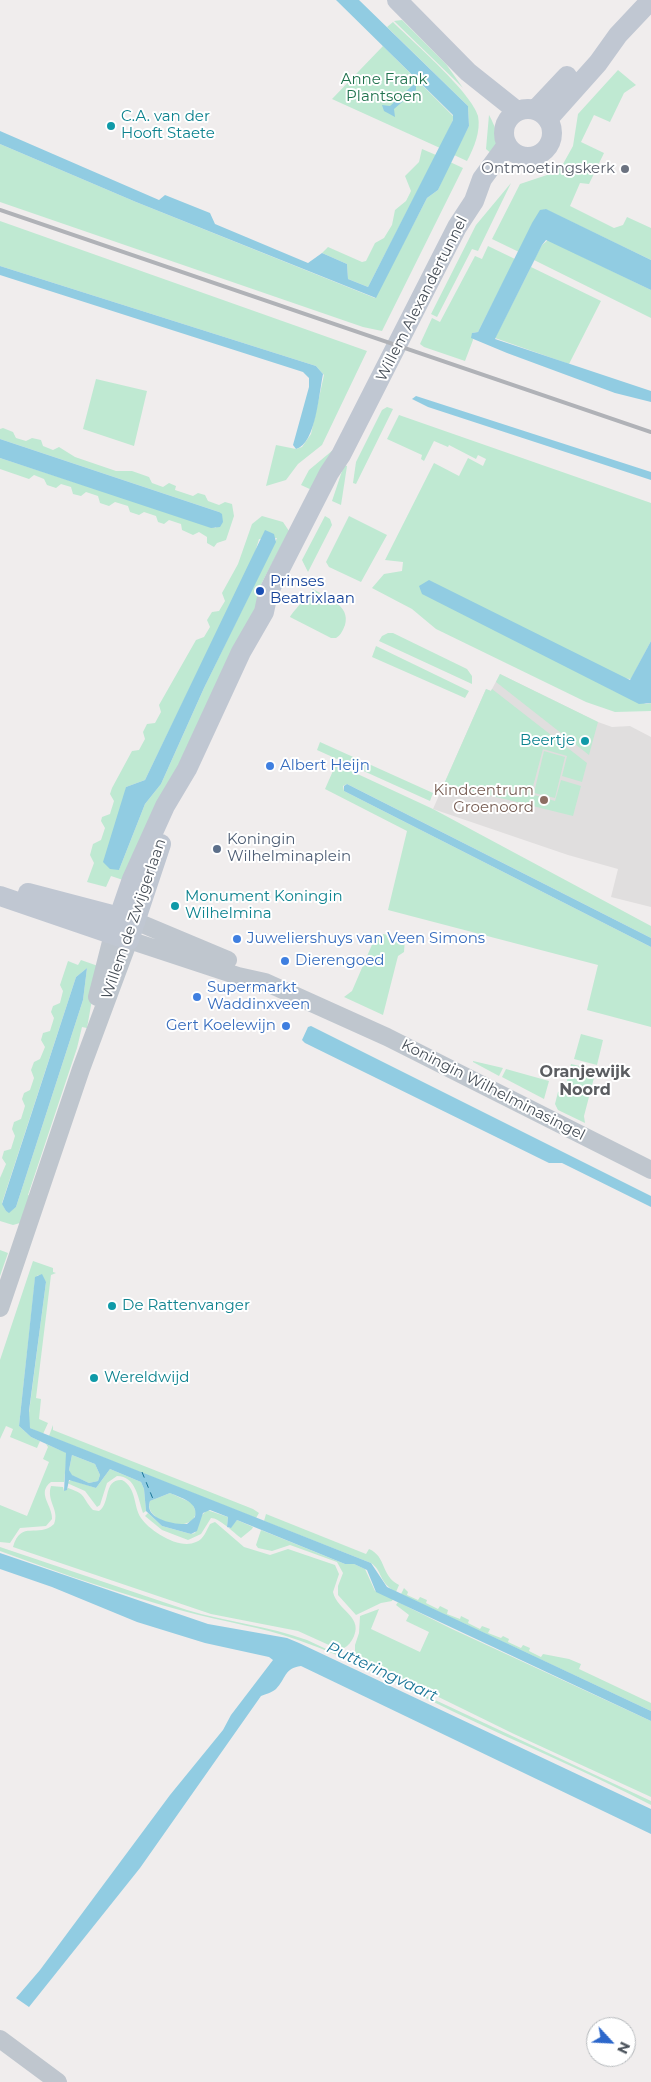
<!DOCTYPE html>
<style>
body{margin:0}
#map{position:relative;width:651px;height:2082px;overflow:hidden;background:#f0eded;font-family:Montserrat,sans-serif}
canvas{display:block}
.north{position:absolute;left:586px;top:2017px;width:50px;height:50px;box-sizing:border-box;background:#fff;border:1px solid #b5b9bc;border-radius:50%;rotate:115deg;font-size:14px;font-weight:700;line-height:20px;text-align:center;color:#474f58}
.north::after{content:'';display:block;margin:auto;width:18px;height:22px;background:#2c67cb;clip-path:polygon(50% 0,100% 100%,50% 72%,0 100%)}
</style>
<div id="map">
<canvas width="651" height="2082"></canvas>
<div class="north">N</div>
</div>
<script>
const ctx = document.querySelector('canvas').getContext('2d');
ctx.lineJoin = 'round';
function fill(path, color) {
  ctx.fillStyle = color;
  ctx.fill(path, 'evenodd');
}
function strokePath(path, color, width, dash) {
  ctx.strokeStyle = color;
  ctx.lineWidth = width;
  ctx.lineCap = dash ? 'butt' : 'round';
  ctx.setLineDash(dash || []);
  ctx.stroke(path);
}
function label(font, color, halo, rows, align = 'center') {
  ctx.font = font + ' Montserrat,sans-serif';
  ctx.lineWidth = 4;
  ctx.setLineDash([]);
  ctx.textBaseline = 'middle';
  ctx.strokeStyle = halo;
  ctx.fillStyle = color;
  for (const [text, x, y, turn = 0] of rows) {
    ctx.save();
    ctx.translate(x, y);
    ctx.rotate((+turn || 0) * Math.PI / 180);
    ctx.textAlign = isNaN(turn) ? turn : align;
    if (halo) ctx.strokeText(text, 0, 0);
    ctx.fillText(text, 0, 0);
    ctx.restore();
  }
}
const education = new Path2D(`
 M500,674L598,722L612,727L630,726L651,737V907L611,897L618,869L568,855L433,809L486,689L491,691Z`);
const green = new Path2D(`
 M402,20L446,64L463,88L394,21Z
 M393,22C412,41 472,93 478,116C481,131 474,148 467,161L454,155L469,126L468,106L387,27Z
 M383,46L453,116V120L440,148L332,99Z
 M618,70L636,85L624,93L610,122L594,115L581,142L604,153L589,184L580,183L570,206L614,228L623,225L627,217L651,228V260L545,209L532,225L519,252L492,239L520,184L550,174L563,164L573,146L578,114Z
 M489,115C497,130 500,139 493,155L486,149Z
 M0,144L136,202L375,298L427,198L438,190L450,162L463,168L382,331L363,327L0,202Z
 M422,149L436,155L368,287L348,279L347,264L322,253L328,247L362,262L366,261L375,243L384,238L392,225L395,210L406,201L411,191L405,176L419,162Z
 M511,183L478,251L472,249L437,317L431,314L476,225Z
 M0,221L367,351L322,445L298,464L286,480L266,486L276,445L296,449L302,447L311,434L324,375L316,366L0,266Z
 M548,240L651,290V318L534,260L542,245Z
 M488,246L515,259L478,332L472,333L473,340L465,361L424,347L420,344L432,318L440,322L475,256L482,259Z
 M531,267L601,301L569,364L495,338Z
 M96,379L147,391L134,446L83,429Z
 M387,407L393,409L356,484L353,483L356,462L382,410Z
 M399,415L651,503V641L631,679L585,675L612,690L646,704L651,703V711L615,712L586,702L436,629L412,609L372,588L384,574L402,571L403,562L385,560L434,463L459,476L468,458L483,466L486,459L478,455L476,459L449,445L448,447L434,441L424,461L421,459L422,455L387,439Z
 M3,428L13,432L16,438L26,441L32,438L41,440L43,446L53,450L59,447L75,457L116,471H132L149,477L152,483L163,487L169,483L176,486L175,490L193,496L198,493L205,495L208,501L219,505L225,502L232,504L234,516L226,540L217,543L214,547L207,543V537L199,532L193,535L182,530L181,524L169,520L164,524L158,522L156,516L144,512L139,515L130,512L128,506L115,502L109,506L100,503L98,496L86,492L81,496L73,494L71,487L61,484L56,488L47,485L44,479L34,475L29,479L0,469V458L216,528L219,512L0,439V429Z
 M333,450L314,491L301,485L309,470Z
 M344,465L347,466L341,505L332,501Z
 M262,516L283,522L289,531L256,594L262,597L123,880L111,876L106,887L87,882L94,863L90,855L93,844L101,840L105,828L101,821L102,817L110,814L114,801L110,794L112,788L132,751L139,750L145,739L143,732L147,724L155,723L161,712L159,705L196,640L204,637L210,627L207,620L212,612L219,611L225,601L222,593L238,564L252,524ZM277,538L204,688L161,784L145,804L119,870L126,787L145,780L254,556L259,539Z
 M325,516L330,519L332,525L308,572L302,560Z
 M349,516L387,535L361,582L329,567L326,562Z
 M313,589C326,597 351,605 345,625C343,630 341,635 336,638H331L290,617C291,614 309,594 313,589Z
 M388,633H393L467,669L472,676V684L379,641L382,636Z
 M376,646L469,691L465,698L372,657Z
 M500,674L598,722L589,755L496,682Z
 M486,689L491,691L492,689L587,763L582,782L562,776L567,756L543,749L531,794L555,801L561,780L581,786L573,816L444,784Z
 M320,742L433,793L430,801L317,750Z
 M544,751L565,757L555,798L534,793Z
 M336,764L433,809L651,926V938L355,788L347,784L343,786L344,791L651,947V1027L587,1010L598,965L388,910L407,831L325,789Z
 M383,934L405,939L404,952L398,956L383,1015L344,997L352,991L374,940Z
 M81,960L98,966L87,1028L82,1027L77,1048L28,1195L33,1197L20,1223L13,1225L0,1221V1178L6,1164L2,1158L4,1151L11,1149L15,1136L12,1129L14,1122L21,1119L25,1106L22,1099L24,1093L30,1090L34,1078L31,1070L34,1062L40,1059L45,1047L41,1040L43,1033L50,1031L54,1018L51,1012L53,1006L60,1003L63,991L60,985L68,961L78,965ZM87,968L83,1000L16,1207L9,1212L6,1211L2,1203L76,977Z
 M581,1034L603,1040L597,1065L574,1059Z
 M473,1061L503,1068L499,1076L473,1062Z
 M571,1064L596,1070L584,1116L585,1123L558,1110L555,1104L558,1092L565,1089Z
 M506,1069L549,1081L544,1099L502,1077Z
 M0,1250L8,1253L0,1276Z
 M33,1261L53,1268V1272L56,1273L51,1275L36,1398L41,1399L39,1419L48,1423L43,1434L30,1428L28,1420L46,1282L38,1275L35,1279L19,1426L31,1437L40,1441L37,1448L10,1437L13,1429L6,1426L0,1439V1360Z
 M53,1425V1430L253,1509L259,1513L256,1518L49,1436Z
 M46,1444L67,1453L64,1482H51C36,1493 53,1506 52,1519L46,1526L20,1528L10,1543L0,1542V1505L27,1516L49,1462L43,1459L48,1447Z
 M72,1455L95,1464L100,1475L98,1481L89,1483L71,1475L69,1470Z
 M110,1469L141,1482L144,1489L146,1511L143,1513C138,1498 136,1476 117,1476L107,1483L100,1505L97,1507L85,1491L67,1483L71,1480L96,1488Z
 M122,1480C137,1488 133,1506 141,1518C150,1531 179,1550 196,1542C204,1539 206,1531 210,1524L215,1522L244,1547L270,1555L288,1549L335,1565L339,1574L333,1592C337,1611 366,1617 352,1640C349,1645 345,1648 340,1650L298,1631L211,1614L13,1547C21,1519 38,1539 54,1524C60,1510 46,1501 51,1486L63,1487L64,1491L68,1488C88,1495 81,1497 93,1510L99,1511C111,1503 103,1479 122,1480Z
 M170,1493L192,1503L196,1512C193,1536 142,1521 150,1501Z
 M207,1510L228,1517L227,1527L230,1528L237,1520L253,1527L252,1529L241,1538C233,1532 219,1518 211,1518L201,1534L188,1540L162,1530L145,1516L148,1513L162,1526L191,1534L195,1533L202,1515Z
 M266,1514L366,1554L369,1549C387,1557 380,1575 399,1585L396,1592C378,1582 383,1571 371,1563L264,1521Z
 M261,1530L345,1564H354L365,1569L375,1591L393,1599L392,1601L381,1603L356,1615L338,1595V1586L343,1573L337,1562L290,1545L272,1551L258,1548L256,1545Z
 M0,1547L187,1610C227,1622 268,1626 307,1640L651,1801V1805C586,1771 518,1743 452,1711C402,1687 351,1658 298,1640C262,1627 224,1622 187,1612C124,1595 62,1574 0,1551Z
 M404,1588L408,1592L407,1595L418,1600L420,1597L427,1600L426,1603L438,1609L440,1606L448,1610L447,1614L460,1619L461,1616L469,1620L468,1623L480,1629L482,1626L490,1629L488,1633L501,1638L503,1636L509,1639L508,1642L521,1648L523,1645L530,1648L529,1651L541,1657L543,1654L569,1659L581,1664L579,1669L651,1703V1711L401,1594Z
 M398,1602L452,1629L651,1721V1797L514,1734L355,1656V1645L359,1633L360,1616L379,1609L371,1629L420,1652L429,1632L406,1621L409,1615L396,1605Z`);
const water = new Path2D(`
 M336,0H359L468,106L469,126L438,190L427,198L376,298L136,202L0,144V131L159,200L165,195L210,213L215,224L308,263L322,253L347,264L348,279L368,287L453,120V115Z
 M413,85H416V90L394,109L395,117L384,111L382,105L390,106Z
 M546,209L651,260V290L546,240L542,245L495,339L651,391V402L615,393L507,353L471,338L472,333L478,332L532,223L540,210Z
 M0,266L316,366L323,374C319,392 316,444 296,449L293,445L309,387V378L303,372L0,275Z
 M416,396L651,472V480L428,407L412,399Z
 M0,439L219,512L222,514L223,522L220,527L211,528L0,458Z
 M265,530L274,534L276,542L204,688L161,784L145,804L119,870L110,869L103,862L126,787L145,780Z
 M429,580L630,680L651,641V703L639,704L422,594L419,586Z
 M347,784L651,938V947L344,791V786Z
 M87,968L83,1000L16,1207L9,1213L6,1211L2,1204L76,977Z
 M311,1026L651,1196V1207L562,1163H549L305,1043L302,1040L308,1027Z
 M42,1274L46,1282L29,1411L30,1428L371,1563L387,1587L651,1711V1721L376,1592L367,1570L354,1564H345L237,1520L231,1528L227,1527L228,1517L210,1510L203,1513L197,1531L191,1534L162,1526L146,1511L144,1489L141,1482L110,1469L96,1488L69,1480L67,1490L64,1491L66,1453L31,1437L19,1426L35,1277ZM72,1455L95,1464L100,1475L98,1481L89,1483L72,1475L69,1470ZM170,1493C181,1498 199,1502 195,1517L187,1524C175,1525 143,1519 150,1501Z
 M0,1553L208,1624L287,1638L299,1643L651,1809V1834L301,1666C284,1668 286,1679 276,1689C273,1692 266,1694 261,1696L140,1868L29,2007L16,1998L40,1970L170,1795L223,1730L231,1715L273,1660L269,1657L205,1643L137,1622L52,1587L0,1569Z`);
const ferry = new Path2D(`
 M142,1472L153,1499`);
const tertiary = new Path2D(`
 M135,921L228,960
 M97,997L113,934
 M0,1308L81,1069L129,940L238,976L265,982L387,1037L651,1170
 M0,2039L58,2082`);
const secondary = new Path2D(`
 M397,0L468,72L517,111
 M504 133a24 24 0 1 1 48 0a24 24 0 1 1-48 0Z
 M535,110L567,76
 M548,119L598,63L618,35L651,0
 M28,893L131,920
 M0,896L129,940L161,844
 M113,934L132,879L165,806L187,769L241,652L264,612L268,593L281,567L329,473L341,455L457,227L474,201L482,179L507,145`);
const rail = new Path2D(`
 M0,210L651,432`);
const markers = [
 [111,126,5,"#0f9aa8"],
 [625,169,5,"#6b7280"],
 [260,591,5,"#1a4fb4"],
 [585,741,5,"#0f9aa8"],
 [270,766,5,"#3f7fe0"],
 [544,800,5,"#8d6e63"],
 [217,849,5,"#5c6f8a"],
 [175,906,5,"#0f9aa8"],
 [237,939,5,"#3f7fe0"],
 [285,961,5,"#3f7fe0"],
 [197,997,5,"#3f7fe0"],
 [286,1026,5,"#3f7fe0"],
 [112,1306,5,"#0f9aa8"],
 [94,1378,5,"#0f9aa8"]
];
const parkNames = [
 ["Anne Frank",384,80],
 ["Plantsoen",384,97]
];
const cultureNames = [
 ["C.A. van der",121,117],
 ["Hooft Staete",121,134],
 ["Beertje",575,741,"right"],
 ["Monument Koningin",185,897],
 ["Wilhelmina",185,914],
 ["De Rattenvanger",122,1306],
 ["Wereldwijd",104,1378]
];
const worshipNames = [
 ["Ontmoetingskerk",615,169]
];
const streetNames = [
 ["Willem Alexandertunnel",422,299,-63],
 ["Willem de Zwijgerlaan",134,919,-71],
 ["Koningin Wilhelminasingel",493,1090,27]
];
const transitNames = [
 ["Prinses",270,582],
 ["Beatrixlaan",270,599]
];
const shopNames = [
 ["Albert Heijn",280,766],
 ["Juweliershuys van Veen Simons",247,939],
 ["Dierengoed",295,961],
 ["Supermarkt",207,988],
 ["Waddinxveen",207,1005],
 ["Gert Koelewijn",276,1026,"right"]
];
const educationNames = [
 ["Kindcentrum",534,791],
 ["Groenoord",534,808]
];
const serviceNames = [
 ["Koningin",227,840],
 ["Wilhelminaplein",227,857]
];
const neighbourhoodNames = [
 ["Oranjewijk",585,1072],
 ["Noord",585,1090]
];
const waterNames = [
 ["Putteringvaart",382,1672,25]
];
fill(education, '#e0dede');
fill(green, '#bfe9d2');
fill(water, '#91cce2');
strokePath(ferry, '#1b7698', 1, [6, 5]);
strokePath(tertiary, '#bfc6ce', 18);
strokePath(secondary, '#c0c7d2', 20);
strokePath(rail, '#b0b2b7', 4);
for (const [x, y, r, color] of markers) {
  const dot = new Path2D();
  dot.arc(x, y, r, 0, 2 * Math.PI);
  ctx.fillStyle = color;
  ctx.fill(dot);
  strokePath(dot, '#fff', 2);
}
label('15px', '#20724e', '#fff', parkNames);
label('15px', '#0d838f', '#fff', cultureNames, 'left');
label('15px', '#5b616d', '#fff', worshipNames, 'right');
label('15px', '#474f58', '#fff', streetNames);
label('15px', '#164399', '#fff', transitNames, 'left');
label('15px', '#366cbe', '#fff', shopNames, 'left');
label('15px', '#785e54', '#fff', educationNames, 'right');
label('15px', '#4e5e75', '#fff', serviceNames, 'left');
label('bold 16px', '#5b5d61', '#fff', neighbourhoodNames);
label('italic 16px', '#1b7698', '#fff', waterNames);
</script>
